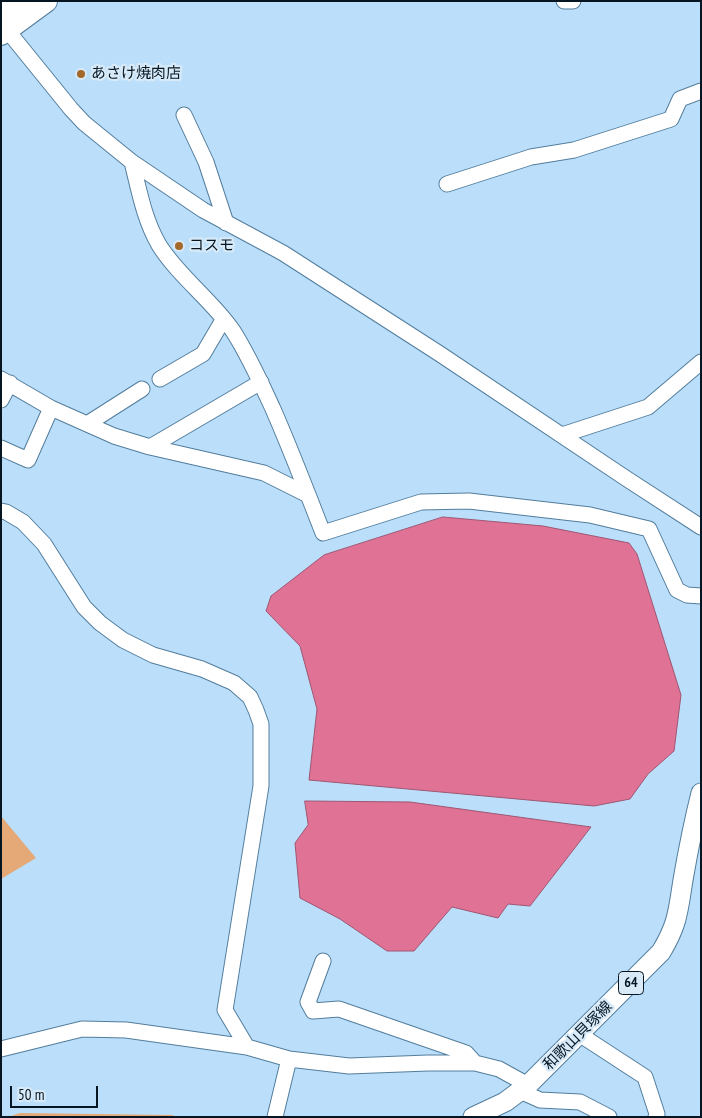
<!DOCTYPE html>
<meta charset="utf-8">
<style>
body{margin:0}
#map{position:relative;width:702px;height:1118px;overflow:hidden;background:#bbdffb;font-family:"PT Sans Narrow",sans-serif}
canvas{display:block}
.frame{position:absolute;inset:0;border:2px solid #051622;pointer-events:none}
.scale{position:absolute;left:10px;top:1086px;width:88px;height:22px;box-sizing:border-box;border:2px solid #051622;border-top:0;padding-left:6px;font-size:15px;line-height:18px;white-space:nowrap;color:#051622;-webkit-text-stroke:4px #d8eaf8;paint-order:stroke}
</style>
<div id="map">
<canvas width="702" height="1118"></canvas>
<div class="frame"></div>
<div class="scale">50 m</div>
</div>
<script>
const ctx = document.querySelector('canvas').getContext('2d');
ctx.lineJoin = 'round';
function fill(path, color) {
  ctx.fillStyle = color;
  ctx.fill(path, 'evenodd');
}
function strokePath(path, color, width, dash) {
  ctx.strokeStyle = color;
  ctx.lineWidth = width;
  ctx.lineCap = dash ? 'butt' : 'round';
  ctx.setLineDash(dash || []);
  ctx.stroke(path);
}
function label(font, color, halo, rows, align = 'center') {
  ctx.font = font + ' "PT Sans Narrow","Noto Sans JP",sans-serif';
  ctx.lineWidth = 4.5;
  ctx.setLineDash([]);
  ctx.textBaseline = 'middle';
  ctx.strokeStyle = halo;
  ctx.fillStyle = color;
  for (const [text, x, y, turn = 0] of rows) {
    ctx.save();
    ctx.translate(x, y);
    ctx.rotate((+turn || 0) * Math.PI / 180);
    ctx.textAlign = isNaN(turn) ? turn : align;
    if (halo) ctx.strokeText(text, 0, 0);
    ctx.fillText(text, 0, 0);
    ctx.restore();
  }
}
const green = new Path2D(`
 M1,816L36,858L1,879Z
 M20,1113L172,1115L176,1117H8Z`);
const water = new Path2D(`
 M443,517L543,526L629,543L637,554L681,695L674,751L648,774L630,799L594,806L309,780L317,709L300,646L266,611L271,596L324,555Z
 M305,801L410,802L591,827L530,906L508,904L498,918L452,907L414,951H387L340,919L300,898L295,843L308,825Z`);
const minor = new Path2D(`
 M564,1H573
 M1,37L7,30L71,109L84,123L132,162L203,210L283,253L440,354L627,479L701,527
 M184,115L206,162L226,223
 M132,162C139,190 144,219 159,245C179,277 213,301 233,331C249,356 261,383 273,409C291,450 307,492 323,533L421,502L469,501L590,515L649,529L677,590L687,595L701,596
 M447,184L531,157L574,150L671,119L680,99L701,91
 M1,379L51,408L114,436L150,447L264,473L308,495
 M160,379L203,354L223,320
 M1,400L10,383
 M87,424L142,389
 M562,435L648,407L701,362
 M150,447L261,382
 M1,448L28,460L51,408
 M1,511L6,512L23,522L44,544L84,607L100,623L123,640L153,655L202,669L234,683L250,697L256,710L261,724V786L225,1010L247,1047
 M323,961L308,1002L313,1011L339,1009L466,1053L475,1063
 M579,1034L645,1077L657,1114L656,1117
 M1,1049L82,1029L126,1030L247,1047L289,1059L349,1066L428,1063H475L499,1069L528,1085
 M520,1091L540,1100L580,1102L609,1117
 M275,1117L289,1059`);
const major = new Path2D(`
 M473,1117L505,1102L528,1085L661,952C678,924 678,911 683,880C688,851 694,821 701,793`);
const highway = new Path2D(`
 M1,11L15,1
 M1,34L46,1`);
const markers = [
 [81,74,5,"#a4672c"],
 [179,246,5,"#a4672c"]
];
const shields = [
 [631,983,25]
];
const shieldNames = [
 ["64",631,983]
];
const poiNames = [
 ["あさけ焼肉店",91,74],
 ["コスモ",189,246]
];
const streetNames = [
 ["和歌山貝塚線",578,1036,-45]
];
fill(green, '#e4a976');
fill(water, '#df7295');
strokePath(water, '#9e5672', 1);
strokePath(minor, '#527d9c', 17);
strokePath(major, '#527d9c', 21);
strokePath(highway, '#527d9c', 24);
strokePath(minor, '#fff', 15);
strokePath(major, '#fff', 19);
strokePath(highway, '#fff', 22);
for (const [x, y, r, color] of markers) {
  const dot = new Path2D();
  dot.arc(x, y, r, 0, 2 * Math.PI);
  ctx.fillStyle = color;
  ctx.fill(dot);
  strokePath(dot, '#d8eaf8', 2);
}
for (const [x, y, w] of shields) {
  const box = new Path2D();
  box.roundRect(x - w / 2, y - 11.5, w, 23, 4);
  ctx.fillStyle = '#d8eaf8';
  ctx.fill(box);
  strokePath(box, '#051622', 1);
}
label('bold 14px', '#051622', null, shieldNames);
label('15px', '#051622', '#d8eaf8', poiNames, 'left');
label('15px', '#051622', '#d8eaf8', streetNames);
</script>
